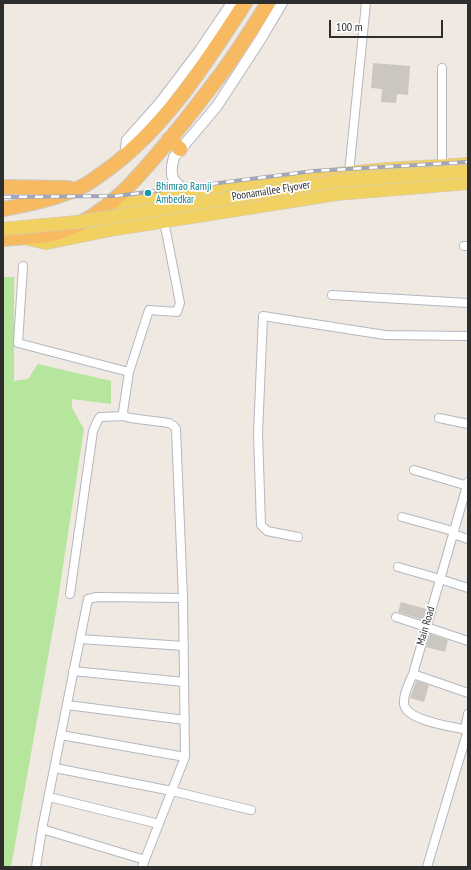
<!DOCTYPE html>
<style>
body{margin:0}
#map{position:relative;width:471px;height:870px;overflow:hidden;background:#efe9e1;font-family:"PT Sans Narrow",sans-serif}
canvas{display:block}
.frame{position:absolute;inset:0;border:4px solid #2e2e2e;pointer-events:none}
.scale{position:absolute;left:329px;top:20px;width:114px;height:18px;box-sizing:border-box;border:2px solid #2e2e2e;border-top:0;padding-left:5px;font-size:12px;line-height:14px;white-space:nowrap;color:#2e2e2e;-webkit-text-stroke:3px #fff;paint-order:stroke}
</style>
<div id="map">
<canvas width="471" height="870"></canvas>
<div class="frame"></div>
<div class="scale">100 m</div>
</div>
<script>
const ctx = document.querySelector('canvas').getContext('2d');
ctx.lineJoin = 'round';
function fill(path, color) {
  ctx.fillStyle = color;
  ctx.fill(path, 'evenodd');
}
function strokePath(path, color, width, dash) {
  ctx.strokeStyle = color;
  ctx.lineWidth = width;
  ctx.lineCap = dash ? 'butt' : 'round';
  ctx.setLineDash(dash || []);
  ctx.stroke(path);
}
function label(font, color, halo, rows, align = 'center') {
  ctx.font = font + ' "PT Sans Narrow",sans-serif';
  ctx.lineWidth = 3.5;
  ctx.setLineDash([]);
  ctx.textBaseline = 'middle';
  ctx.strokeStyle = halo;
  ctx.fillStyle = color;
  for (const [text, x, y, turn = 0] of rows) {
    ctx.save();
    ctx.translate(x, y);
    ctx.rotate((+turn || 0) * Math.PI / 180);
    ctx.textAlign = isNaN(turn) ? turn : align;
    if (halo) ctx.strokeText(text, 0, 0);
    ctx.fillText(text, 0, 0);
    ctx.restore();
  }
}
const green = new Path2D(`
 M3,277H14V381L28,379L38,364L111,381V404L72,399V408L84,429L56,612L11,867H3Z`);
const building = new Path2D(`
 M373,63L410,66L408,95L397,94L396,103L381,102L382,89L371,88Z
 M401,602L426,609L423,620L398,612Z
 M430,634L448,640L445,652L426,647Z
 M416,681L429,685L424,702L410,698Z`);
const minor = new Path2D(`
 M442,68V166
 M349,173L366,3
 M464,246H468
 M23,266L18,343L129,372
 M332,295L468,303
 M439,418L468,424
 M414,470L468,486
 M468,482L413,674C409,683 403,695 404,704C406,721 454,727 468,730
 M402,517L453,531
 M453,534L468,539
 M298,537L267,531L261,525L258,433L263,316L385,335L468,336
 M398,567L440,579L468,588
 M70,594L93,431L98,420L100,417L124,416
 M183,598L97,597L88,599L80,639L184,646
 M396,617L468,641
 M73,671L184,682
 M413,674L468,693
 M67,705L185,720
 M465,729L468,714
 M61,735L185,757
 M55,768L172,791L251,810
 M49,797L159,824
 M42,829L145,860
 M36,867L42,829L80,639
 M142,867L185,757L183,598L176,429L174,426L169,423L130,418L124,416L123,412L129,372L149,310L177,312L180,303L164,221
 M427,867L468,730`);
const tertiary = new Path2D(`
 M125,157L127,140L160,103L198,53L232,3
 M191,193C173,183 168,178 174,157L217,106L260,40L282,3`);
const primary = new Path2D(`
 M117,226L116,212L119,208L127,204C210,190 293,178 377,170C407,167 438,167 468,164
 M25,238L46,243L115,229L336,194L468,183`);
const trunk = new Path2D(`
 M169,139L180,149
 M3,187L69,188
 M3,209C27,205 57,198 79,188C89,184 98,176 107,170C166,127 206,63 245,3
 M3,239C22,237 45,237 63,231C109,214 140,175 170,139C190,115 208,91 226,67C241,46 255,24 268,3`);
const rail = new Path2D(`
 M440,169L468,168
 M3,197L116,196L314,171L468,162`);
const primaryBridge = new Path2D(`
 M3,229L78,222L336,181L468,171`);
const markers = [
 [148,193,4,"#0f9aa8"]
];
const cultureNames = [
 ["Bhimrao Ramji",156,187],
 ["Ambedkar",156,200]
];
const streetNames = [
 ["Poonamallee Flyover",271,191,-9],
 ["Main Road",426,626,-74]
];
fill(green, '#b6e59e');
fill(building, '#cbc7bf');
strokePath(minor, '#b4b7c1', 10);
strokePath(tertiary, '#b4b7c1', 12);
strokePath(primary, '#c9c9c9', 14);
strokePath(trunk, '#c9c9c9', 16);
strokePath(minor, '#fff', 8);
strokePath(tertiary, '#fff', 10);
strokePath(primary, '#f2d163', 13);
strokePath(trunk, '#f8ba60', 14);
strokePath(rail, '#a3a6b8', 4);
strokePath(rail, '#fff', 2.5, [8]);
strokePath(primaryBridge, '#c9c9c9', 14, []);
strokePath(primaryBridge, '#f2d163', 13);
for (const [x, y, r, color] of markers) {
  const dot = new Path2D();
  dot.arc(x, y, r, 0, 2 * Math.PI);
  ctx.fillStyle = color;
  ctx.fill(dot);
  strokePath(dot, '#fff', 1.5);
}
label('11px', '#0d838f', '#fff', cultureNames, 'left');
label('11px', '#2e2e2e', '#fff', streetNames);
</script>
